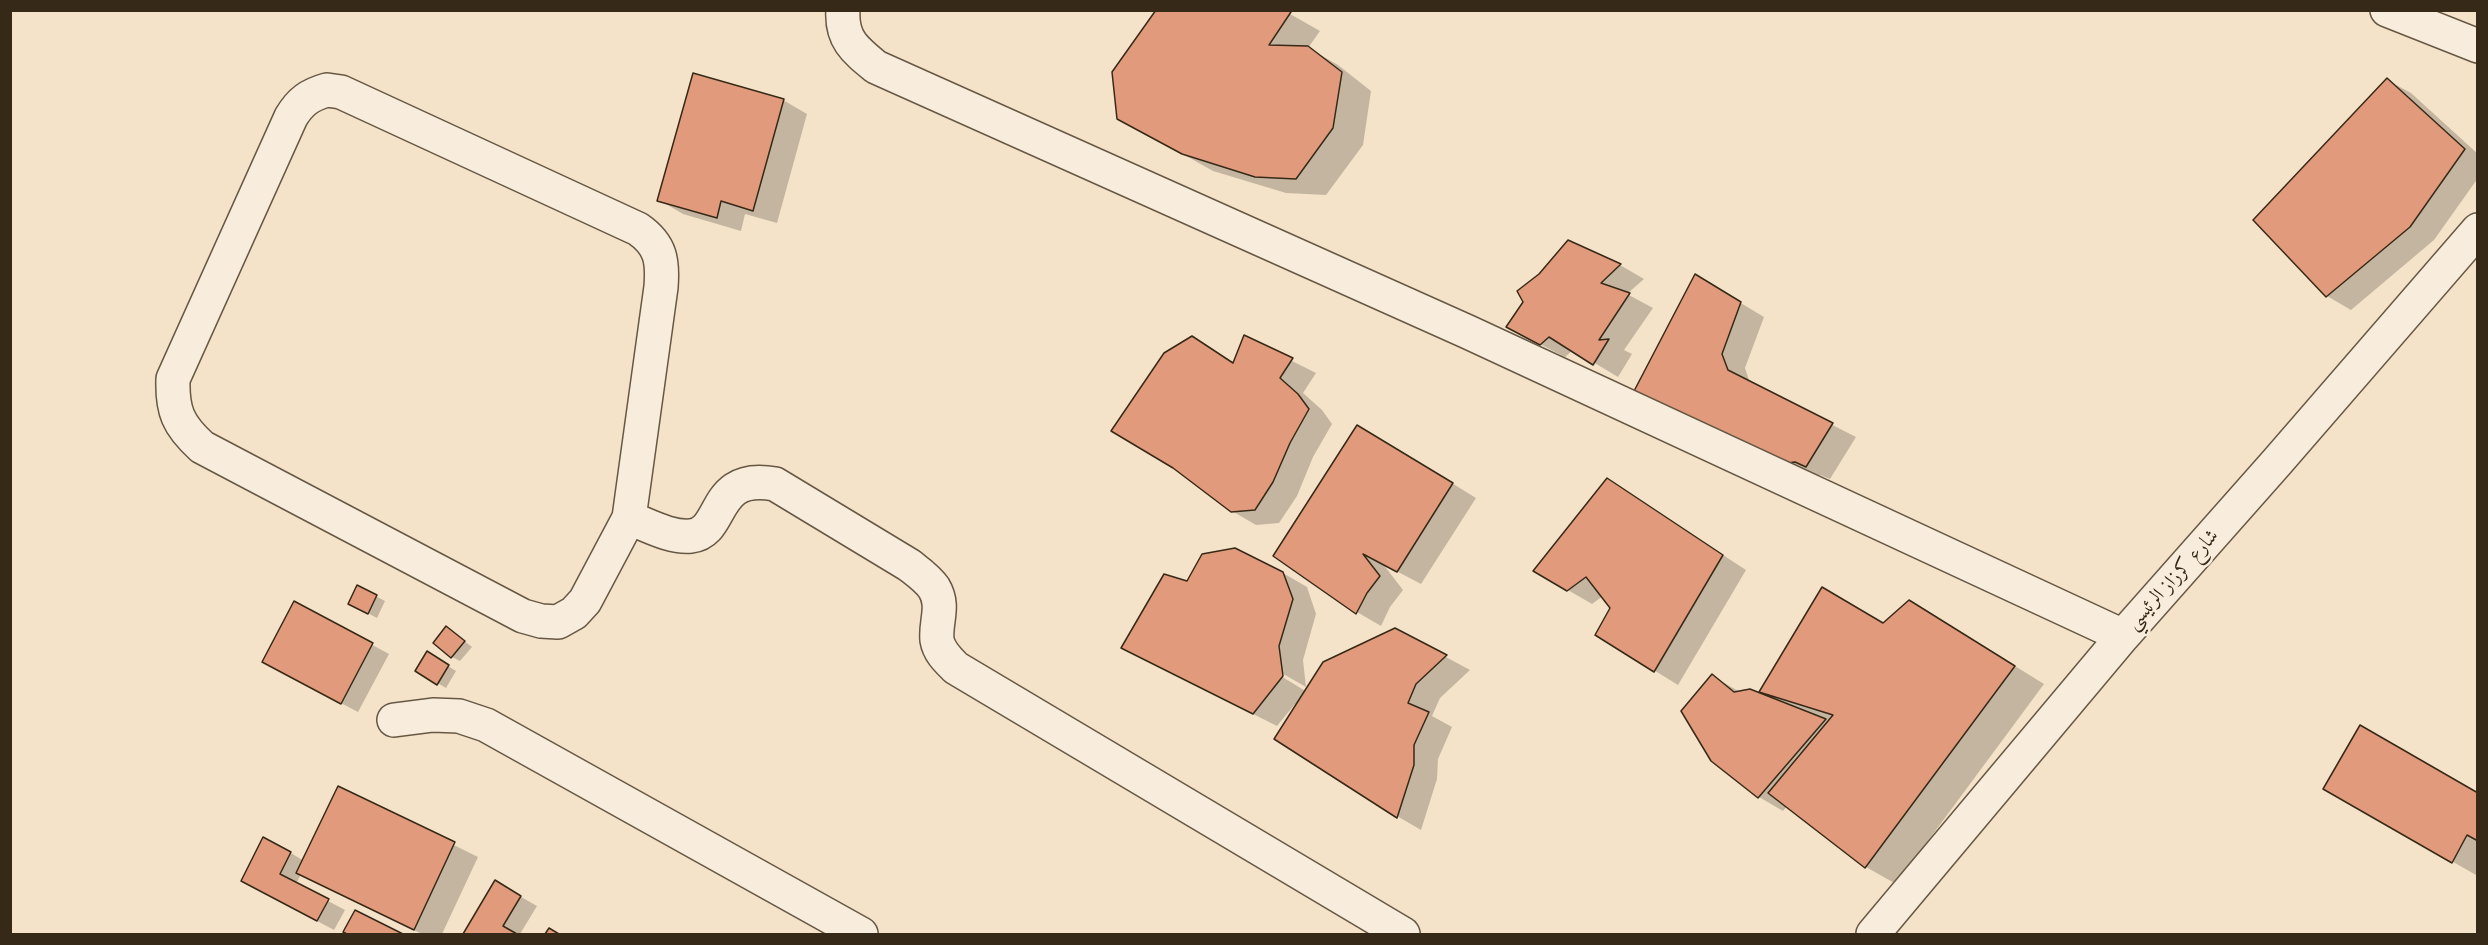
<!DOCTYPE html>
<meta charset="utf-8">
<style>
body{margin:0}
#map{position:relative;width:2488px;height:945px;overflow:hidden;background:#f5e3c9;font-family:"IM FELL French Canon",serif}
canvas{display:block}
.frame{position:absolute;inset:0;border:12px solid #372917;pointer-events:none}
</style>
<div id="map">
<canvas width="2488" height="945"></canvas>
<div class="frame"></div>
</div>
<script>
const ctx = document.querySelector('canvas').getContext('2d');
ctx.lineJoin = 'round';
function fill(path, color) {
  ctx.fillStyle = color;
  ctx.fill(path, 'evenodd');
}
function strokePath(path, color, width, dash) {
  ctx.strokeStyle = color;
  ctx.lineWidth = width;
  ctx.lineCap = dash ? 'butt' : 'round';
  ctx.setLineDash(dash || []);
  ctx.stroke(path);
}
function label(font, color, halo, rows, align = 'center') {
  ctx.font = font + ' "IM FELL French Canon",Amiri,serif';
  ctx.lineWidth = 5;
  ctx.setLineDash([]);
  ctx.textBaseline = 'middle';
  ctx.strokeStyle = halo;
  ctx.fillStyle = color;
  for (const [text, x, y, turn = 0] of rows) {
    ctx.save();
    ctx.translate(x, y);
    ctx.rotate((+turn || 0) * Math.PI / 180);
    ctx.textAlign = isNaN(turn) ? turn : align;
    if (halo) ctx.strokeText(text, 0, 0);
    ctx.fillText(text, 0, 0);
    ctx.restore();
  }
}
const shadow = new Path2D(`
 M1283,10L1320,31L1308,48L1338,65L1371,91L1363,145L1326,195L1286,193L1213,171L1149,135Z
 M2387,80L2411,93L2478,154V178L2434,240L2351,310L2327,296Z
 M783,100L807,114L777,223L745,214L741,231L683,214L659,200Z
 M1568,242L1620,265L1644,279L1627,294L1653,308L1624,350L1632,354L1618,377L1573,350L1565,357L1532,340L1540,275Z
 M1719,290L1764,317L1745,368L1750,383L1856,437L1830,479L1820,475L1799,477L1658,406Z
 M1192,337L1234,363L1244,337L1316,373L1303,393L1322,410L1332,424L1313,457L1297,496L1279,523L1256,525L1232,511Z
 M1382,440L1476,498L1421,584L1383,564L1403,590L1390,607L1381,626L1357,612L1275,555Z
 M1608,480L1746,570L1678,685L1597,635L1612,608L1603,596L1592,604L1535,571Z
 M1283,573L1307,587L1316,614L1303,660L1306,687L1278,671L1276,673L1307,692L1394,629L1470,670L1440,698L1432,716L1452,727L1438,759L1437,779L1421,830L1397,816L1295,704L1277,726L1147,661L1187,583Z
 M358,587L385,601L377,618L358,608Z
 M295,603L389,654L358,712L280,671Z
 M1939,619L2044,684L1896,884L1866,867L1787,806L1783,811L1759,797L1712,676L1740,692L1766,696V695L1761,691L1884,625Z
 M454,633L472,647L460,661L452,657Z
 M427,653L456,671L446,688L417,671Z
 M339,788L478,857L442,934H422L301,874L296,884L345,910L334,930L259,890L291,853L304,861Z
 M2325,789L2478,794L2476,875Z
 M495,882L537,906L520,934H464Z
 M355,912L399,934H350L345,932Z`);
const building = new Path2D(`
 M1156,10H1287L1291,12L1269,45L1308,46L1342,72L1333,128L1296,179L1255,177L1182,154L1117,119L1112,72Z
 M693,73L784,99L753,211L721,201L717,218L657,201Z
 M2387,78L2465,149L2410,227L2326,297L2253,220Z
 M1568,240L1621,264L1601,283L1630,293L1599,340L1609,339L1593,365L1549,337L1540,345L1506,327L1523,302L1517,291L1539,274Z
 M1695,274L1741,302L1722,354L1728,370L1833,423L1806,467L1795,462L1774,465L1633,393Z
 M1244,335L1293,358L1280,378L1298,394L1309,409L1290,443L1273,482L1255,510L1231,512L1173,468L1111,431L1164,353L1192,336L1233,363Z
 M1357,425L1453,483L1397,572L1363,554L1380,576L1367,593L1356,614L1273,556Z
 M1607,478L1723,555L1654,672L1595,635L1610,608L1586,577L1567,591L1533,571Z
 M1235,548L1283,572L1293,599L1279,646L1283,676L1253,714L1121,648L1164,574L1187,581L1202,554Z
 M357,585L377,595L368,614L348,604Z
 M1822,587L1883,623L1909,600L2015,666L1865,868L1768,793L1833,715L1759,692Z
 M294,601L373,643L341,704L262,662Z
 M446,626L465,641L451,658L433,643Z
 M1395,628L1447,655L1416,684L1408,703L1429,712L1414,745V765L1397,818L1274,739L1323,662Z
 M427,651L449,665L437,685L415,671Z
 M1712,674L1734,692L1750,689L1826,719L1758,798L1711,761L1681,711Z
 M2360,725L2478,793V841L2467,835L2452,863L2323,789Z
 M338,786L455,842L414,930L296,873Z
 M263,837L291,852L280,874L329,899L317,921L241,881Z
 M495,880L521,896L503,926L517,934H463Z
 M355,910L403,934H347L343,932Z
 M549,928L559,934H545Z`);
const minor = new Path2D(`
 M843,10C841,39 855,50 876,67L1468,332L2123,636
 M2387,10L2478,46
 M327,90L341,92L638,229C661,245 663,261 661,287L629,518L585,601L574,613L558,622L541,621L523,616L202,447C178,425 172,411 173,379L291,117C300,102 309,95 327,90Z
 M629,518C648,525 670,538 691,536C726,532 710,472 775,484L909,565C918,572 928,579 934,588C945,606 935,622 937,640C939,652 948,660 956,668L1403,934
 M394,720L433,715L459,716L486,725L861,934
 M1873,934L2123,636L2277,462L2478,230`);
const streetNames = [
 ["شارع كرزاز الرئيسي",2173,580,-48]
];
fill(shadow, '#0003');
fill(building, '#e19b7c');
strokePath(building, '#372917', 1.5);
strokePath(minor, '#665844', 36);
strokePath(minor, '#f8eddc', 33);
label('20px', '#372917', '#f8eddc', streetNames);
</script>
